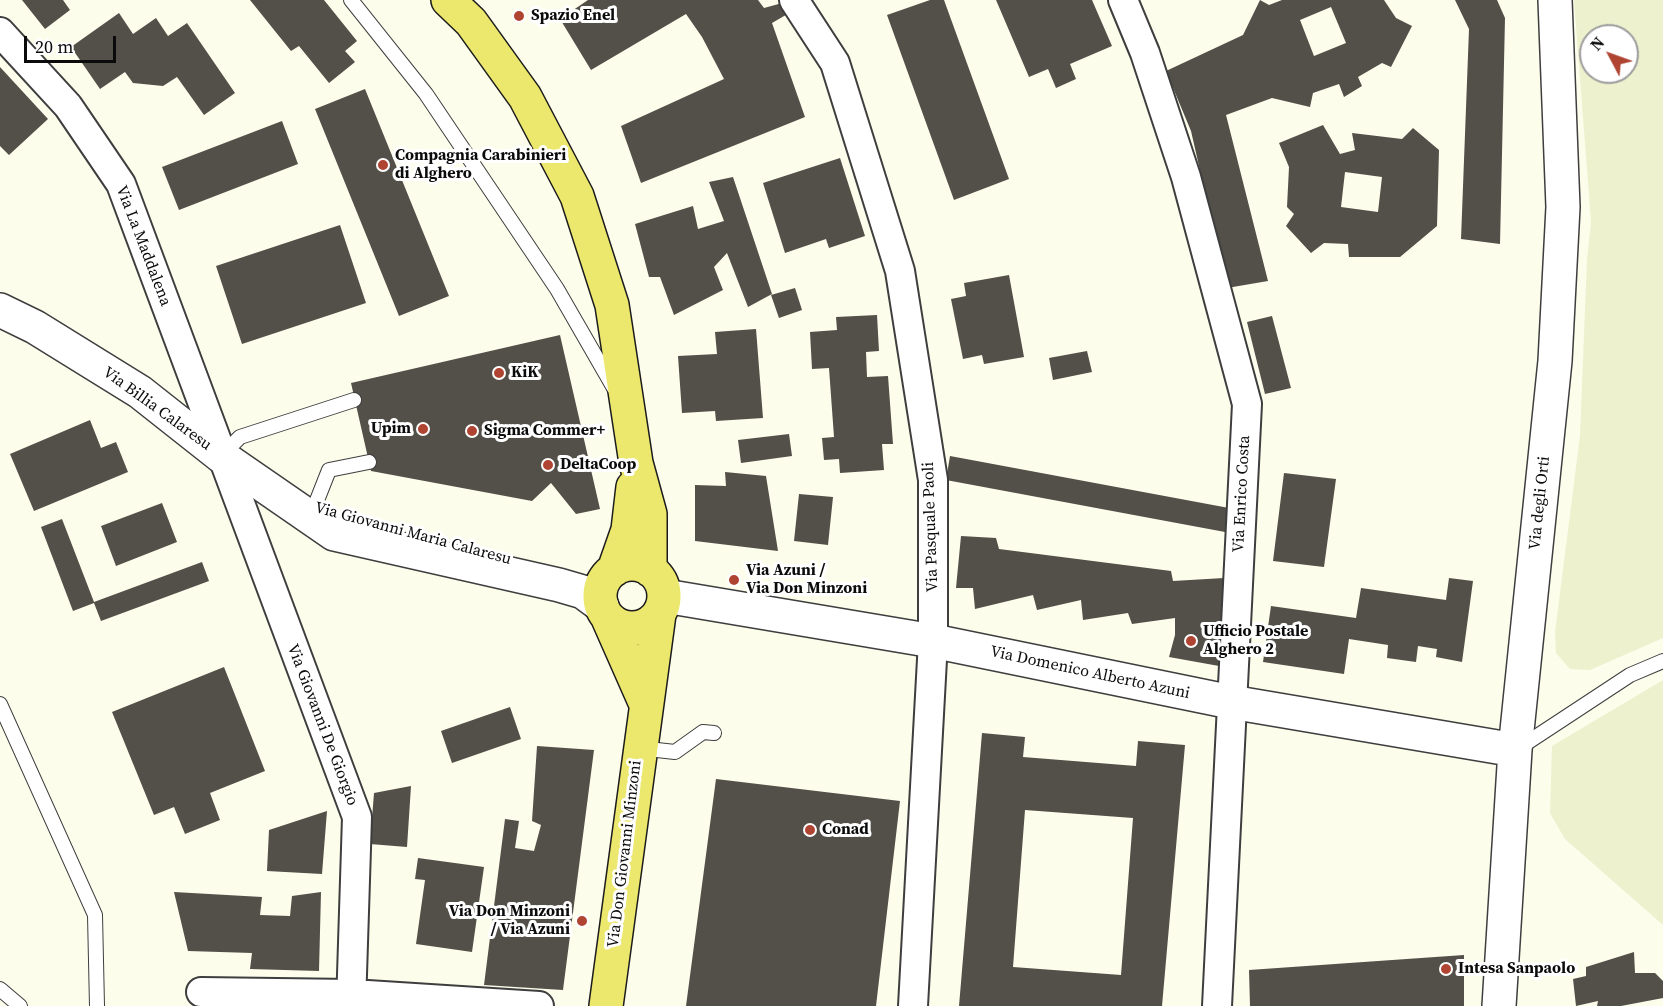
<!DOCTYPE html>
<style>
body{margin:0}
#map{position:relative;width:1663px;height:1006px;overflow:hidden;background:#fdfdec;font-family:"Source Serif 4",serif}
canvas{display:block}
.north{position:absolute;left:1579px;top:24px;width:60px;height:60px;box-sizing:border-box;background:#fff;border:2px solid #9d9d9d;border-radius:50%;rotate:311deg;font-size:16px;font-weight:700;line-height:24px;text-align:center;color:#0b0b0b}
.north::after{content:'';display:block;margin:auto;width:21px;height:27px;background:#ae4431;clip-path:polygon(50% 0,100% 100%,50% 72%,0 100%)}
.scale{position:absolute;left:24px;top:36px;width:92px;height:27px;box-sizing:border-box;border:3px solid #0b0b0b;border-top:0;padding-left:8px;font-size:18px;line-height:21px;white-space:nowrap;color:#0b0b0b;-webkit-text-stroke:4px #fff;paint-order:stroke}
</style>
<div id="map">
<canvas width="1663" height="1006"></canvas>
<div class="north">N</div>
<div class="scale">20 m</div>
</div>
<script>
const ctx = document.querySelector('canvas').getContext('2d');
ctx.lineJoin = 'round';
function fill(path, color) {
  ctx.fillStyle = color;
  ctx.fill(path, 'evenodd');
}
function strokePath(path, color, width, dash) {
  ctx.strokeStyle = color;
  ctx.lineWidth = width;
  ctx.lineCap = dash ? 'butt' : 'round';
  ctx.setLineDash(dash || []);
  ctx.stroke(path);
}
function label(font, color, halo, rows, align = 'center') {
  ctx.font = font + ' "Source Serif 4",serif';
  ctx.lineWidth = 6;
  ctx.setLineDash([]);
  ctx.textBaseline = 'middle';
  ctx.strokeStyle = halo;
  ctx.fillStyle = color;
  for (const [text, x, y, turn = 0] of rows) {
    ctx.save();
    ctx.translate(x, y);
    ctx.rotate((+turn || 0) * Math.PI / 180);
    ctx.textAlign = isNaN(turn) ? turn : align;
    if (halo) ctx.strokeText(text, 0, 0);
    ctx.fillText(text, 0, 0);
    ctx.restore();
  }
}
const farmland = new Path2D(`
 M1574,0H1663V638L1590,670L1570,669L1556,653L1555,632L1580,436L1587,259L1591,222ZM1591,36H1627V72H1591Z
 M1663,680V925L1565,839L1550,813L1552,746Z`);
const building = new Path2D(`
 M22,0H63L70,10L45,29Z
 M250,0H324L357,41L345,51L355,62L329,83L299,46L291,51Z
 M588,0H758L764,8L786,2L791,12L772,23L805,117L641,183L621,126L724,79L702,37L686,14L591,70L560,19Z
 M930,0H944L1009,179L954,200L887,15Z
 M996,0H1092L1112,46L1070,64L1076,79L1056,88L1048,69L1029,77Z
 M1260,0L1269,5L1282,0H1384L1396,18L1412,26L1391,67L1382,63L1358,77L1362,86L1344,97L1339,84L1313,93L1310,107L1272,98L1226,115L1268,281L1227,288L1191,131L1166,71L1243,35ZM1331,7L1346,43L1314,56L1300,20Z
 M1455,0H1497L1505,18L1500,244L1461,239L1469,29Z
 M119,13L133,34L156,18L168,36L187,23L235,93L204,115L177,77L163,86L133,83L125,72L100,89L71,47Z
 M0,67L48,119L9,155L0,146Z
 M365,89L449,296L399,316L315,109Z
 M282,121L298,164L179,210L162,167Z
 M1323,125L1340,154L1355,150L1352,133L1402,139L1413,128L1439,150L1437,226L1400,257H1349L1348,244L1324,243L1311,253L1286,226L1294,214L1287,207L1289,167L1279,143ZM1345,172L1382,177L1378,212L1341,207Z
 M840,158L865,236L829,248L826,239L785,253L763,183Z
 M733,177L772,294L748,307L727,253L714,267L723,290L674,315L660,277H649L635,224L693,206L698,229L724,221L709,182Z
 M340,225L366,303L242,344L216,266Z
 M1009,275L1024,357L984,364L982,355L963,359L951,299L966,296L964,283Z
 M795,288L802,310L779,318L771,295Z
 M877,315L879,351L866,352L867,377L888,376L893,444H882L884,470L840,473L839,459L824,460L822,438L834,437L829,368L812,369L810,332L837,330L836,317Z
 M1272,316L1291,388L1265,394L1247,322Z
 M756,329L763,418L716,421L715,411L682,413L678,356L717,354L715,332Z
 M560,335L600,509L576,514L551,483L532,501L371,471L351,383Z
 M1087,351L1092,372L1053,380L1049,358Z
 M90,420L101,448L116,442L128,472L34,511L10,454Z
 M789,434L792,456L741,463L738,440Z
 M950,456L1229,508L1225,532L946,480Z
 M725,472L766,476L778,551L695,541V485L726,486Z
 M1284,473L1336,479L1324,567L1273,561Z
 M799,494L833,497L828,545L794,541Z
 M162,503L177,542L116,566L101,526Z
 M62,519L94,602L202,562L209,581L101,621L94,603L73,611L41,527Z
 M961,536L996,538L999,549L1171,571L1173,581L1224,578L1219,666L1169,657L1175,635V618L1132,624L1128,613L1083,620L1081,600L1037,610L1033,595L975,609L973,588H956Z
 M1449,578L1473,581L1462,662L1436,657L1437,649L1418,646L1416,662L1387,658L1388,645L1349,639L1344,674L1263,662L1271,606L1356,618L1361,588L1446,600Z
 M224,667L265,771L210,793L220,820L185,834L174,807L154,815L112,712Z
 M510,707L521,739L452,763L441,731Z
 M982,733L1025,737L1023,757L1136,766L1138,741L1185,745L1162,1006H959ZM1025,810L1133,818L1121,975L1013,967Z
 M537,746L594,750L563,990L484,985L505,819L519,821L515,848L534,851L541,825L532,821Z
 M716,779L900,801L876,1006H686Z
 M411,786L407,847L370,844L374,793Z
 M327,811L322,874L267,871L269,830Z
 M418,858L484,867L472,952L416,944L425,880L415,879Z
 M174,892L262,897L260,915L290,916L292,896L321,892L319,971L250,969L252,953L188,951Z
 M1634,952L1635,973H1655L1663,981V998L1621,1006H1597L1598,1001L1576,1006L1573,979L1586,976V967Z
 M1464,955V1006H1250L1249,970Z`);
const service = new Path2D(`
 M351,0L426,94L557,289L614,388
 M221,456L240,437L354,400
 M314,508L329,470L369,462
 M0,704L95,915L97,1006
 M639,748L675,752L703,732L714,733
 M1519,748L1630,675L1663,661
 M0,989L20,1006`);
const minor = new Path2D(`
 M794,0L835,63L900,271L933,480V641L913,1006
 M1123,0L1145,53L1186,177L1247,404L1217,1006
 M0,32L68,106L121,184L357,817L351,1006
 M201,992L352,994L539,1006`);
const tertiary = new Path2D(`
 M0,310L35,327L140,392L221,456L334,534L559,585L583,592L602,606
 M665,596L933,641L1231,702L1515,750
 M1499,1006L1515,750L1555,361L1563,207L1555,0`);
const primary = new Path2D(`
 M448,0L471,22L525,97L577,196L612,305L636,463L650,514V570
 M600 596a32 32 0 1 1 64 0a32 32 0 1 1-64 0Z
 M614,570L628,530L633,487
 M607,616L645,702
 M606,1006L659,614`);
const markers = [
 [519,16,6,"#ae4431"],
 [383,165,6,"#ae4431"],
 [499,373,6,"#ae4431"],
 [423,429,6,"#ae4431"],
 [472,431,6,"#ae4431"],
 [548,465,6,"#ae4431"],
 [734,580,6,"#ae4431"],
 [1191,641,6,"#ae4431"],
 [810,830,6,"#ae4431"],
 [582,921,6,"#ae4431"],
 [1446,969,6,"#ae4431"]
];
const poiNames = [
 ["Spazio Enel",531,16],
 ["Compagnia Carabinieri",395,156],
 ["di Alghero",395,174],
 ["KiK",511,373],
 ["Upim",411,429,"right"],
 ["Sigma Commer+",484,431],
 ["DeltaCoop",560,465],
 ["Via Azuni /",746,571],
 ["Via Don Minzoni",746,589],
 ["Ufficio Postale",1203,632],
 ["Alghero 2",1203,650],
 ["Conad",822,830],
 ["Via Don Minzoni",570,912,"right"],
 ["/ Via Azuni",570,930,"right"],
 ["Intesa Sanpaolo",1458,969]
];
const streetNames = [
 ["Via La Maddalena",143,246,69],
 ["Via Billia Calaresu",157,409,36],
 ["Via Enrico Costa",1242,494,-87],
 ["Via degli Orti",1540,503,-84],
 ["Via Pasquale Paoli",931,527,-92],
 ["Via Giovanni Maria Calaresu",413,534,15],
 ["Via Domenico Alberto Azuni",1090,673,12],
 ["Via Giovanni De Giorgio",322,725,69],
 ["Via Don Giovanni Minzoni",625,854,-83]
];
fill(farmland, '#edf1ce');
fill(building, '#534f49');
strokePath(service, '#3e3e3e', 16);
strokePath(minor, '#3e3e3e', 32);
strokePath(tertiary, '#3e3e3e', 36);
strokePath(primary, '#1c1c1c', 36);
strokePath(service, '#fff', 14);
strokePath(minor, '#fff', 28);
strokePath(tertiary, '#fff', 33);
strokePath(primary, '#ece76d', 33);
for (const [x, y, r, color] of markers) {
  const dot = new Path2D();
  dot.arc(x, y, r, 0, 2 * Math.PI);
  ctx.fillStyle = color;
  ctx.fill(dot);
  strokePath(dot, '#fff', 2);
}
label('bold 16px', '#0b0b0b', '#fff', poiNames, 'left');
label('16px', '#0b0b0b', '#fff', streetNames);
</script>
